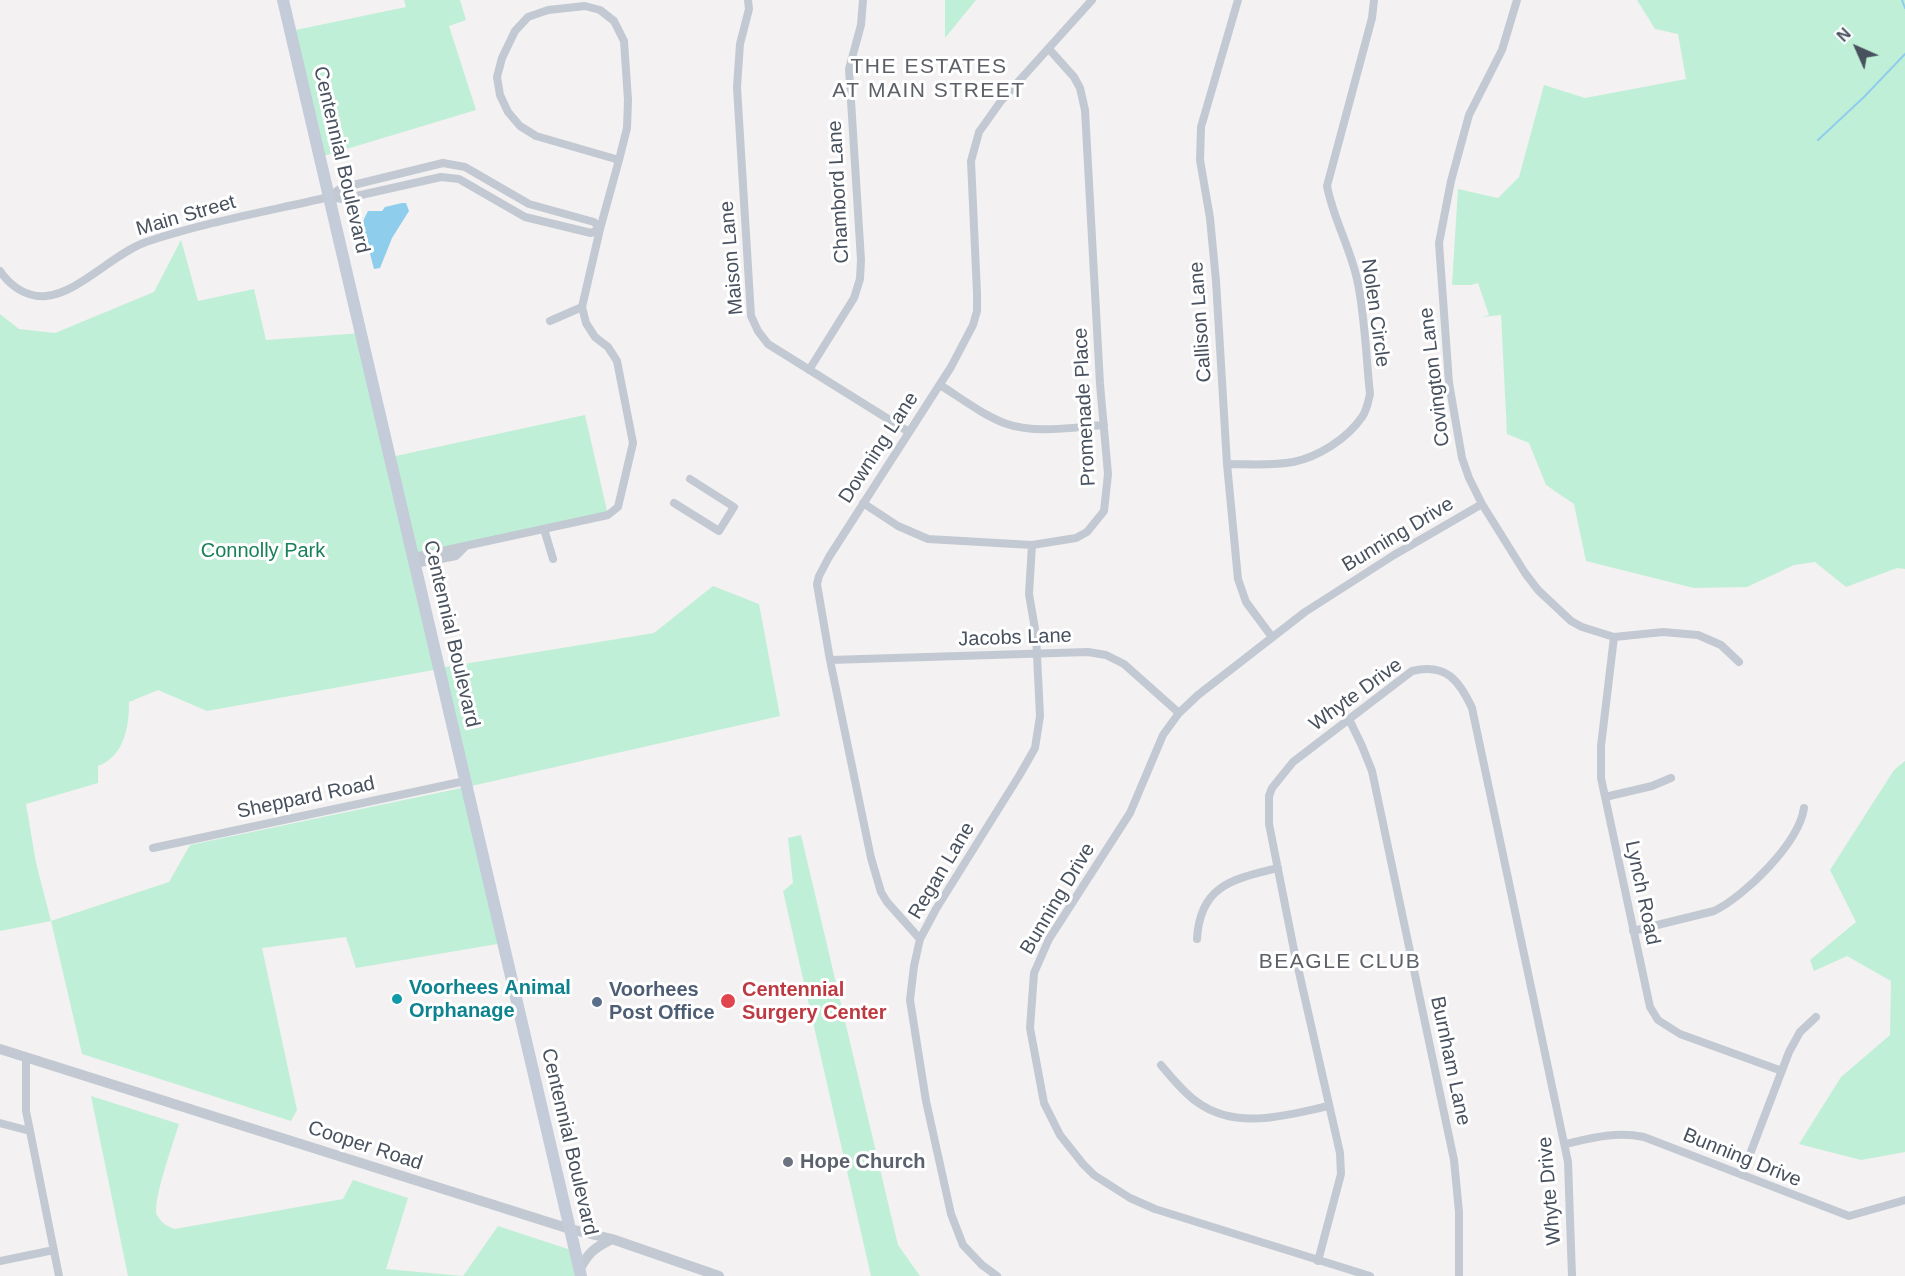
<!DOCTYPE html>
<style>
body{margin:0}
#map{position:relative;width:1905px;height:1276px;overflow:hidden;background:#f3f1f1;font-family:Helvetica,sans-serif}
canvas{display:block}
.north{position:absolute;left:1827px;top:18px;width:60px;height:60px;-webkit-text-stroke:4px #fff;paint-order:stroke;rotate:315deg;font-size:16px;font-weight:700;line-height:24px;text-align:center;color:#48515e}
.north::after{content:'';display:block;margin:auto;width:21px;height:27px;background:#48515e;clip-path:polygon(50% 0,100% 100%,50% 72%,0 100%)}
</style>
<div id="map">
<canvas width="1905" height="1276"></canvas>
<div class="north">N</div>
</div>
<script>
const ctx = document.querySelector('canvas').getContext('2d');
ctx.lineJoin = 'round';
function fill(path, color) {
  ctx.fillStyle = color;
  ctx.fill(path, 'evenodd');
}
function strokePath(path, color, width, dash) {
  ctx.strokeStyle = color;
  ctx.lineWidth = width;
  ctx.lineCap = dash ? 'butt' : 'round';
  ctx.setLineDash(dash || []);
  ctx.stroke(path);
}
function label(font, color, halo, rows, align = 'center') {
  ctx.font = font + ' Helvetica,sans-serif';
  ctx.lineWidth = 6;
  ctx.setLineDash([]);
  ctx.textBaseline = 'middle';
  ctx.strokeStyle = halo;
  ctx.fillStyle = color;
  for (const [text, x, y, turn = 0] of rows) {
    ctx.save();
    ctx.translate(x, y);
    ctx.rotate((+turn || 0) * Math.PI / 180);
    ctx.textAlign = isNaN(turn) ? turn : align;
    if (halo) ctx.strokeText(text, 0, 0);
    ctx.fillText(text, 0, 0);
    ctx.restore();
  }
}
const green = new Path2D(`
 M404,0H460L466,20L449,26L476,110L320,157L291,31L406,7Z
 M945,0H976L945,38Z
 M1637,0H1905V569L1897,568L1846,587L1815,562L1794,565L1747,587L1694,588L1586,561L1574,504L1546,485L1529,443L1507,434L1501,315L1482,317L1489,315L1478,283L1471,285H1452L1458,189L1498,198L1519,177L1544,85L1585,98L1686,79L1678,34L1655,29Z
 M181,240L198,301L254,289L266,340L362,333L391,457L585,415L608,515L414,557L439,668L654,633L713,586L759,604L780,716L467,787L503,943L356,968L346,937L262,948L297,1110L291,1121L82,1054L51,921L0,931V314L19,329L55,333L154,292ZM439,669L466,787L190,845L169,882L51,921L36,863L26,804L98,783V766C124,756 129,728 129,702L158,690L207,711Z
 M1905,761V1152L1861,1160L1799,1144L1841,1077L1890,1035L1891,981L1847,956L1814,971L1810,960L1856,922L1830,870L1894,770Z
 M801,835L898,1245L920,1276H871L783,891L793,883L788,838Z
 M91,1096L179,1124C174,1141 152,1202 157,1215C161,1223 168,1227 175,1229L343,1199L353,1180L408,1198L386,1269L463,1276L498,1226L574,1251L580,1276H128Z`);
const water = new Path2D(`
 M402,203H406L409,211L392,238L380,268L374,269L362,223L368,211H382L385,207Z`);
const stream = new Path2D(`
 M1902,0L1905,8
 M1818,140L1864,97L1905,54`);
const minor = new Path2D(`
 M748,0L749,9L740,44L737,87L751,316L758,331L768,344L909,432
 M1238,0L1201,127L1200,160L1210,218L1216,281L1227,464L1238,579L1246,602L1272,637
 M1517,0L1502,50L1469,115L1451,181L1439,243L1449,383L1462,458L1469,478L1482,504L1525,573L1538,590L1571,621L1582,627L1614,637L1663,632L1698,635L1721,645L1739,662
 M0,271C10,286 27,298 46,296C79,293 114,253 146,242C206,222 269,211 329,197L343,199L441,177L459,179L525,217L591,233L600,229L594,222L529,204L465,167L443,163L341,188L329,197
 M550,321L582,307
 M809,370L854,298L860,279L861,260L849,69L861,25L863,0
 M940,385C961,398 984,416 1007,424C1035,434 1075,427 1104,425
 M1227,464C1248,464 1272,466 1293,462C1318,457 1347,439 1362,417C1367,410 1368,402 1370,394C1366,358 1365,314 1357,279C1350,247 1333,218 1327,186L1372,18L1374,0
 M674,503L719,531L734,507L690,479
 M863,503L898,526L928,539L1032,545L1076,538L1087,532L1104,511L1108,474L1100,384L1085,110L1080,88L1074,77L1049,49
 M544,529L553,559
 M414,557L608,515L618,507L633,443L617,361L608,347L595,337L586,323L582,307L600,229L619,160L627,128L628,100L624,41L614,21L600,10L585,6L548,10L528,17L515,31L502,58L497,77L500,95L508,112L520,126L536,136L619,160
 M415,564L456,556L466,546
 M1614,637L1601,746V778L1650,1007L1658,1020L1680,1034L1782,1071
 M830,660L1088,652L1106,655L1124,664L1179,713
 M1349,719L1362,746L1372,771L1454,1160L1459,1212V1276
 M1605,797L1652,786L1671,778
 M153,848L465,781
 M1633,931L1714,911C1745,896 1799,843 1804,808
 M920,939L887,902L881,892L871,858L830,660L817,584L819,576L829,557L951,367L973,325L977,311V293L971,161L979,132L1001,101L1092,0
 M1197,939C1200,885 1233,879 1278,868
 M26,1057V1111L59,1276
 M1161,1065C1172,1078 1183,1092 1197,1102C1237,1131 1286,1115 1329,1106
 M0,1123L30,1131
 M1565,1144C1592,1138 1616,1131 1644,1137L1849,1216L1905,1200
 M1742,1175L1789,1052L1800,1032L1816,1017
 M0,1261L54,1250
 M1318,1261L1341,1174L1340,1153L1294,950L1269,824V796L1272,788L1293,762L1412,671C1446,663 1459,680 1472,708L1568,1162L1572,1276
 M997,1276L982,1265L963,1245L951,1214L926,1101L910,1000L914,966L920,939L936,909L1019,776L1035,748L1040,716L1036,635L1029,594L1032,545
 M1370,1276L1155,1209L1130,1198L1094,1175L1083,1164L1060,1135L1044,1103L1030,1028L1034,973L1049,939L1130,813L1163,735L1179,713L1198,695L1305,612L1394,555L1482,504`);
const tertiary = new Path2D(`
 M0,1049L570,1229L612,1239L719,1276
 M579,1270C589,1252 594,1248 612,1239`);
const secondary = new Path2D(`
 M283,0L581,1276`);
const markers = [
 [397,999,6,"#0f9aa8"],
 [728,1001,8,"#e0444e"],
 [597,1002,6,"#5c6f8a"],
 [788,1162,6,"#6b7280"]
];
const streetNames = [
 ["Centennial Boulevard",341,160,77],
 ["Chambord Lane",839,192,-93],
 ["Main Street",186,216,-16],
 ["Maison Lane",732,258,-95],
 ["Nolen Circle",1375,313,82],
 ["Callison Lane",1201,322,-94],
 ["Covington Lane",1435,377,-97],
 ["Promenade Place",1085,407,-93],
 ["Downing Lane",879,448,-57],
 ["Bunning Drive",1398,535,-31],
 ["Centennial Boulevard",451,634,77],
 ["Jacobs Lane",1015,638,-2],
 ["Whyte Drive",1356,695,-36],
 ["Sheppard Road",306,798,-12],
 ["Regan Lane",942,871,-59],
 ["Lynch Road",1642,893,78],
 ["Bunning Drive",1058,899,-59],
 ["Burnham Lane",1450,1061,78],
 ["Centennial Boulevard",569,1142,77],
 ["Cooper Road",365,1146,18],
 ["Bunning Drive",1742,1158,22],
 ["Whyte Drive",1550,1191,-95]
];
const parkNames = [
 ["Connolly Park",263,551]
];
const cultureNames = [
 ["Voorhees Animal",409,988],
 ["Orphanage",409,1011]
];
const serviceNames = [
 ["Voorhees",609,990],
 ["Post Office",609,1013]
];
const healthNames = [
 ["Centennial",742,990],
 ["Surgery Center",742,1013]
];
const worshipNames = [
 ["Hope Church",800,1162]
];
const neighbourhoodNames = [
 ["THE ESTATES",929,67],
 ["AT MAIN STREET",929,91],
 ["BEAGLE CLUB",1340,962]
];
fill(green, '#c0efd8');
fill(water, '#8ecdec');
strokePath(stream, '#8ecdec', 2);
strokePath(minor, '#c2c9d2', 8);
strokePath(tertiary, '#c2c9d2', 10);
strokePath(secondary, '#c4cbd9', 12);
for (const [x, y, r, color] of markers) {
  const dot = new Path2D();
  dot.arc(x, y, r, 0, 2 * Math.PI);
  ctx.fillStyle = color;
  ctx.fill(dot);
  strokePath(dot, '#fff', 2);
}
label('20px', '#48515e', '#fff', streetNames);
label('20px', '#188159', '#fff', parkNames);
label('bold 20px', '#0d838f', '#fff', cultureNames, 'left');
label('bold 20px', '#4e5e75', '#fff', serviceNames, 'left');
label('bold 20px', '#be3a42', '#fff', healthNames, 'left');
label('bold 20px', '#5b616d', '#fff', worshipNames, 'left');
ctx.letterSpacing = '1.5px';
label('21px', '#5d6066', '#fff', neighbourhoodNames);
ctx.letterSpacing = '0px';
</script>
